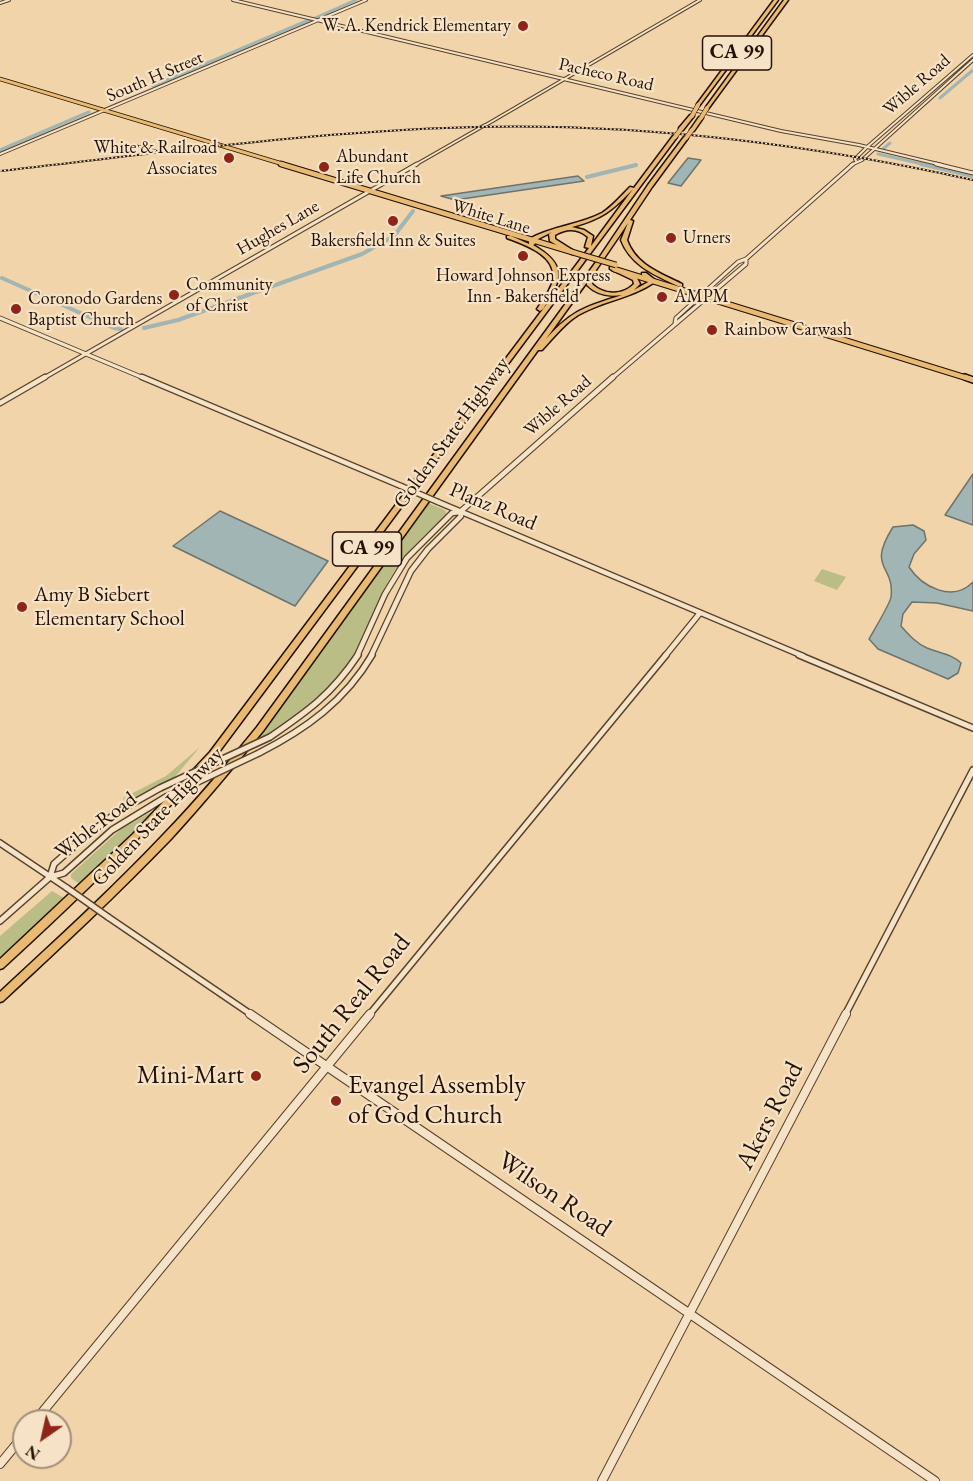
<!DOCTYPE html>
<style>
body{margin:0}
#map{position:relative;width:973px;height:1481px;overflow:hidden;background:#f1d4a9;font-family:"EB Garamond",serif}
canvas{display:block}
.north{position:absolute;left:12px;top:1409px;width:60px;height:60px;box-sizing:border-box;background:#f6e3c7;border:2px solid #a28f79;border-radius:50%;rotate:214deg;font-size:16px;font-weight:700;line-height:24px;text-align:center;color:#241103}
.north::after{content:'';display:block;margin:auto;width:21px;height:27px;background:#8f2418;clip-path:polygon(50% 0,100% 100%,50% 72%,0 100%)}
</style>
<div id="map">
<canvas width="973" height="1481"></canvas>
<div class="north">N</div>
</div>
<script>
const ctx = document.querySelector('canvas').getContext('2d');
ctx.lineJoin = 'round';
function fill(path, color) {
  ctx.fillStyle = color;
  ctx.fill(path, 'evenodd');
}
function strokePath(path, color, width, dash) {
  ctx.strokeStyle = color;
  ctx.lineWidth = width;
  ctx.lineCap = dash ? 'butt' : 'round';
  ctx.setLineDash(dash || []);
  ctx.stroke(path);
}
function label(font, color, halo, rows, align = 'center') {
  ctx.font = font + ' "EB Garamond",serif';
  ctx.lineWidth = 4.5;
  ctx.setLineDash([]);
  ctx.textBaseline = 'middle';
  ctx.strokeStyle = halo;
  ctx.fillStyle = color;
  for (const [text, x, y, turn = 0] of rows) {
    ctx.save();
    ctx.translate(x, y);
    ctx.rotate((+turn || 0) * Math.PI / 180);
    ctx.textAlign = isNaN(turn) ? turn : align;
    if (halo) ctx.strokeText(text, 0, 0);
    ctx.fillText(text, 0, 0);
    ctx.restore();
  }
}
const green = new Path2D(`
 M428,503L445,510L447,515C424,534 404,554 389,580C376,604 368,631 355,655C336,691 296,721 259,738Z
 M822,569L846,577L837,590L814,581Z
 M200,747L174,778L125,803L123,798L166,776Z
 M156,809L159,810L82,886L71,878V874L121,829Z
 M52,891L66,899L0,957V936Z`);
const water = new Path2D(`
 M688,158L701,160L681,186L668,183Z
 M578,176L584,181L455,200L441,196Z
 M973,474V525L945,515Z
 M220,511L328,561L295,606L173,546Z
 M913,525L924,531L926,540L914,554L909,567C922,587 953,603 973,582V611L937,603L912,602L903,614L901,626C909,635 916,643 927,648C939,653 952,654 961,663L958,673L948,679L878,649L869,639C874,630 890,604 891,597C895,564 866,570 893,527Z`);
const canalFar1 = new Path2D(`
 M315,18L356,0
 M153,86L309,20
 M940,98L973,70
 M883,149L890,143
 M0,150L89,112
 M878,154L927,165`);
const canal = new Path2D(`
 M921,164L973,176
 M587,177L636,165
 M2,278L114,328L121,329
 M144,328L178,320L362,254L394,236L413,211`);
const minorFar4 = new Path2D(`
 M233,0L781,131L859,145L942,165
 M0,3L9,0
 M484,126L700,0
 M0,154L366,0
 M856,161L855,159L867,147L973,55
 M415,165L485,125
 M851,165L862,160L973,60`);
const minorFar3 = new Path2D(`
 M936,164L973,173
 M0,318L146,379
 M675,323L676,318L738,262L746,259L853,164
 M42,379L417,164
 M611,379L746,264V259`);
const minorFar2 = new Path2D(`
 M142,377L401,486
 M0,403L45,377
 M438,502L803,656
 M357,656L385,594L407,558L452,513L460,512L613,377
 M371,656L411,571L428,549L461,516L460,512
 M665,656L700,613`);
const minorFar1 = new Path2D(`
 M799,655L973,728
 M270,737C308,711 332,694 358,655
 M259,753C306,729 345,701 372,655
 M0,843L67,888
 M50,877L54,864L87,835L119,811L160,788
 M108,917L252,1015
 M0,921L50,877L64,873L112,830L166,797
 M369,1015L666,655
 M845,1015L973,770`);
const minor = new Path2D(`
 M250,1014L935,1481
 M35,1421L370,1014
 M0,1464L24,1435
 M602,1481L846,1014`);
const majorFar2 = new Path2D(`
 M0,79L286,165`);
const majorFar1 = new Path2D(`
 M281,164L572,252
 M614,269L970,379`);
const major = new Path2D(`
 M965,377L973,380`);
const highway = new Path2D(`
 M774,0H778L699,106H697V104Z
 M784,0H788L708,109H706V107Z
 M690,115L694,116L683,130H679V128Z
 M699,117L703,118L694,131H690V130Z
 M673,136L677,137L216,756C149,831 77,900 3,968L0,969V959L133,834L210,752L589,248L585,247L588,237C578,228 567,228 555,235V239L574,251V253H570L550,241L549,234L552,232L534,241L535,244L533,245C568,265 562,280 543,309L540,311L537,309C543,300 551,290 553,280C557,255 525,245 507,238V236H511L529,244V239C552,226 579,225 602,213C613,206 621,196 630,187L634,188ZM633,189L591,246L593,236L584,230L572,227C602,219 612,211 633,189Z
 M684,137L688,138L652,187L630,220L633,221L627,240C636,265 660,273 682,284V286H678C655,275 631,266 621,240L628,223L594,273L595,274L592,284C604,295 622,296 634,284L633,280L610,269V267L612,266L637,278L640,284L634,290L650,281L642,275V273H646L655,280V282C633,297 608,300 584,312C567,320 555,336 542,350H538L263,731C233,768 203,804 171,839C117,895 60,948 3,1001L0,1002V992C56,940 112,889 164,834C197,800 227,764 257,727L599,258L648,185ZM587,282V285C597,295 609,297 622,295C586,307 573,309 546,339Z`);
const rail = new Path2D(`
 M131,144L157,151
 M0,171C158,153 316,131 475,127C643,123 809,144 973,180`);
const minorBridgeFar1 = new Path2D(`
 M401,486L438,502`);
const minorBridge = new Path2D(`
 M160,788L270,737
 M166,797L259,753
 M67,888L108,917`);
const majorBridge = new Path2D(`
 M572,252L616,265`);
const highwayBridge = new Path2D(`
 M692,116L698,105
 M701,118L707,108
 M675,137L681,129
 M686,138L692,130`);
const markers = [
 [523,26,6,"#8f2418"],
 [229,158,6,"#8f2418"],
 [324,167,6,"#8f2418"],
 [393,221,6,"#8f2418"],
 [671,238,6,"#8f2418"],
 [523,256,6,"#8f2418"],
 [174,295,6,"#8f2418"],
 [662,297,6,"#8f2418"],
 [16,309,6,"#8f2418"],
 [712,330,6,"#8f2418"],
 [22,607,6,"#8f2418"],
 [256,1076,6,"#8f2418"],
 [336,1101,6,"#8f2418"]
];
const farPoinames = [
 ["W. A. Kendrick Elementary",511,26,"right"],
 ["White & Railroad",217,148,"right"],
 ["Associates",217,169,"right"],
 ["Abundant",336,157],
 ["Life Church",336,178],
 ["Urners",683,238],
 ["Bakersfield Inn & Suites",393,241,"center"],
 ["Howard Johnson Express",523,276,"center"],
 ["Inn - Bakersfield",523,297,"center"],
 ["Community",186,285],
 ["of Christ",186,306],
 ["AMPM",674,297],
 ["Coronodo Gardens",28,299],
 ["Baptist Church",28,320],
 ["Rainbow Carwash",724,330]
];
const farStreetnames = [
 ["Pacheco Road",606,75,13],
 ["South H Street",155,77,-23],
 ["Wible Road",917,85,-41],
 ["White Lane",491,217,17],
 ["Hughes Lane",278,228,-30],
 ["Wible Road",558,406,-41]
];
const shields = [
 [737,53,69],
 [367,549,69]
];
const shieldNames = [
 ["CA 99",737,53],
 ["CA 99",367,549]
];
const streetNames = [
 ["Golden State Highway",452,433,-54],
 ["Planz Road",493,507,23],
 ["Golden State Highway",158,817,-47],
 ["Wible Road",96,826,-37]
];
const poiNames = [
 ["Amy B Siebert",34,595],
 ["Elementary School",34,619]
];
const nearStreetnames = [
 ["South Real Road",352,1004,-51],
 ["Akers Road",770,1116,-63],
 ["Wilson Road",554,1195,34]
];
const nearPoinames = [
 ["Mini-Mart",244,1076],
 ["Evangel Assembly",348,1086,"left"],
 ["of God Church",348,1116,"left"]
];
fill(green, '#bbbd87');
fill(water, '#a0b5b4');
strokePath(water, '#6e736d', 1.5);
strokePath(canalFar1, '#a0b5b4', 3);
strokePath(canal, '#a0b5b4', 4);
strokePath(minorFar4, '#57422c', 4);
strokePath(minorFar3, '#57422c', 5);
strokePath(minorFar2, '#57422c', 7);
strokePath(minorFar1, '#57422c', 8);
strokePath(minor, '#57422c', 10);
strokePath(majorFar2, '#241103', 4.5);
strokePath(majorFar1, '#241103', 7);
strokePath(major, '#241103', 8);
strokePath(highway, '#241103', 3);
strokePath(minorFar4, '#f6e3c7', 2);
strokePath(minorFar3, '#f6e3c7', 3);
strokePath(minorFar2, '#f6e3c7', 4.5);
strokePath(minorFar1, '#f6e3c7', 5);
strokePath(minor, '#f6e3c7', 8);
strokePath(majorFar2, '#e8ba74', 3);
strokePath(majorFar1, '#e8ba74', 4.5);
strokePath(major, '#e8ba74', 5);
fill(highway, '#e8ba74');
strokePath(rail, '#241103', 2);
strokePath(rail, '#f6e3c7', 1.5, [2]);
strokePath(minorBridgeFar1, '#57422c', 7, []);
strokePath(minorBridge, '#57422c', 8, []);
strokePath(majorBridge, '#241103', 7, []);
strokePath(highwayBridge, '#241103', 5, []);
strokePath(minorBridgeFar1, '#f6e3c7', 4.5);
strokePath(minorBridge, '#f6e3c7', 5);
strokePath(majorBridge, '#e8ba74', 4.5);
strokePath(highwayBridge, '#e8ba74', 4);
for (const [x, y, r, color] of markers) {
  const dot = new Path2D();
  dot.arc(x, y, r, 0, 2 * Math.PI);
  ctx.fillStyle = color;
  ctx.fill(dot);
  strokePath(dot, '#f6e3c7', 2);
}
label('18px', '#241103', '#f6e3c7', farPoinames, 'left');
label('18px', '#241103', '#f6e3c7', farStreetnames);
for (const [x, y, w] of shields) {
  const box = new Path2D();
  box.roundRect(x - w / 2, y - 17, w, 34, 4.5);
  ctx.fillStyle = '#f6e3c7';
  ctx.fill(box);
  strokePath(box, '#241103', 1.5);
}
label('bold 20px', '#241103', null, shieldNames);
label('21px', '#241103', '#f6e3c7', streetNames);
label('21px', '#241103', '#f6e3c7', poiNames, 'left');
label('26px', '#241103', '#f6e3c7', nearStreetnames);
label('26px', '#241103', '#f6e3c7', nearPoinames, 'right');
</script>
